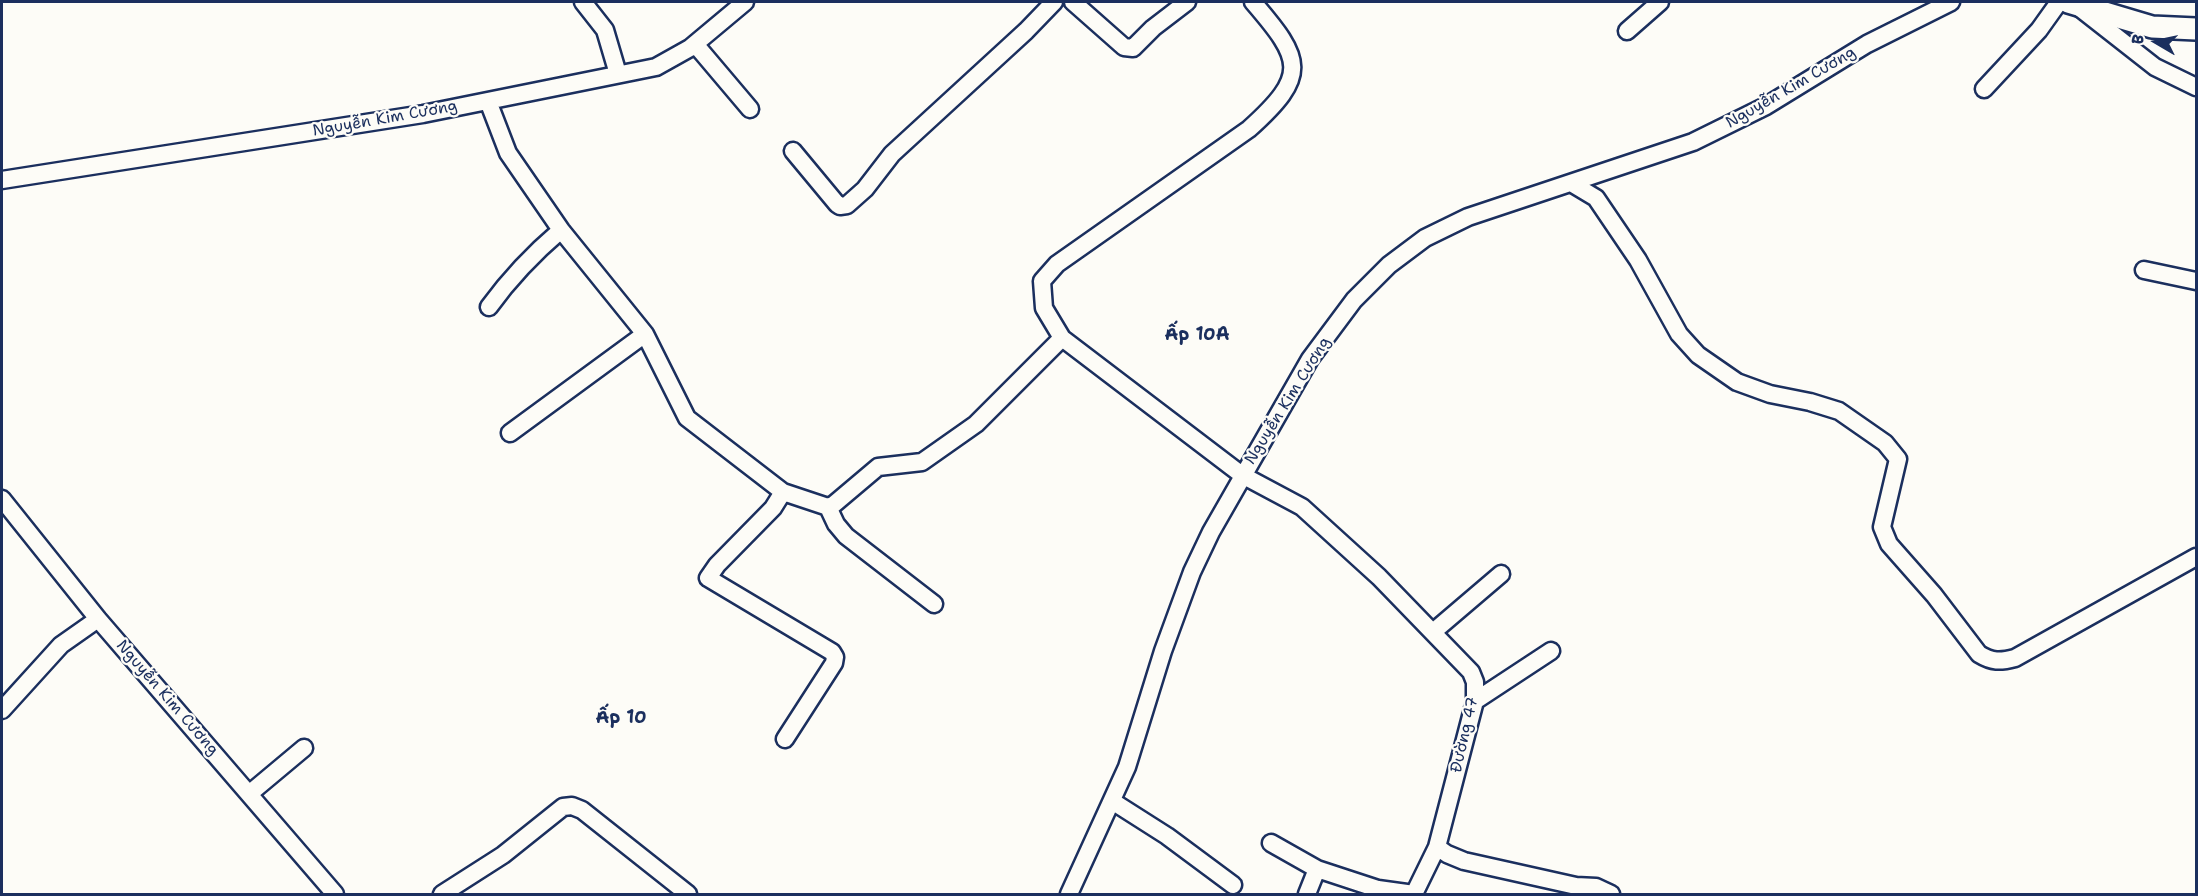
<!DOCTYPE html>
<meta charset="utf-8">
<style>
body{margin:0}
#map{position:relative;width:2198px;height:896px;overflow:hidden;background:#fdfcf7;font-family:"Shantell Sans",sans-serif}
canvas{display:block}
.frame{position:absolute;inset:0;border:3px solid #1b2f5e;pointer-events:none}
.north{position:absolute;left:2126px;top:12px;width:60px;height:60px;-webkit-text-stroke:4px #fdfcf7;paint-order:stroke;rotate:279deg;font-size:16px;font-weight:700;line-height:24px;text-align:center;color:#1b2f5e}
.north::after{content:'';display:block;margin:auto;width:21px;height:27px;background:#1b2f5e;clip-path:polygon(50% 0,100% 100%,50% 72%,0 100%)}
</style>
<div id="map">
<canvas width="2198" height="896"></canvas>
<div class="frame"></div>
<div class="north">B</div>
</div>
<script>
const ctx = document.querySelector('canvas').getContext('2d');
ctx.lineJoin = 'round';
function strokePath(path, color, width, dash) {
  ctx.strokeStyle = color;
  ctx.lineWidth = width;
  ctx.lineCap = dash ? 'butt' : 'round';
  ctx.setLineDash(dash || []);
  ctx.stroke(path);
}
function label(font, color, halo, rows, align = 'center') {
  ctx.font = font + ' "Shantell Sans",sans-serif';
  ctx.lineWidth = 4.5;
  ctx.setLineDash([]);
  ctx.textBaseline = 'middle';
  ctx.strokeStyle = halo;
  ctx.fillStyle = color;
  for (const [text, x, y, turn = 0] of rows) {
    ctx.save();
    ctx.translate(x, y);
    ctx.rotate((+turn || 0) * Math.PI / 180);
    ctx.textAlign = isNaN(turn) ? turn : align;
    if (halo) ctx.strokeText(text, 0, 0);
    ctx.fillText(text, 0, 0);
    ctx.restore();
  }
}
const minor = new Path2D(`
 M583,2L605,30L618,74
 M1073,2L1124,47L1133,48L1153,28L1187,2
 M1253,2C1303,60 1309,75 1249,129L1057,264L1042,281L1044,308L1062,338L1242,475L1302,507L1379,577L1471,672L1475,682V701L1437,847L1447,854L1464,861L1576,886L1596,887L1611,894
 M2081,9L2155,67L2196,87
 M1627,31L1660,2
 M695,44L750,109
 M1984,89L2039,30L2059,2
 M488,101L508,153L561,230L645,334L687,418L783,492L828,507L833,505L878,467L922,462L976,424L1062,338
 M793,151L837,204L840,206L847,205L865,189L892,154L1026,31L1054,2
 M2,180L423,114L656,67L690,48L745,2
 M1571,183L1596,198L1638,260L1679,334L1698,355L1737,382L1770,394L1810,402L1839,411L1885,443L1898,459L1882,527L1889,544L1934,595L1979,654C1992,662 2000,662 2015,658L2196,557
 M2144,270L2196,281
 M489,307C510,278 534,253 561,230
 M510,433L645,334
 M783,492L773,508L717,565L708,578L832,652L835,657L834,663L785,739
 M2,499L98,619L335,894
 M828,507L836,524L846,536L934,604
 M1433,632L1501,574
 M1475,701L1551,651
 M2,710L61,645L98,619
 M249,794L304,748
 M1112,801L1167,836L1233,885
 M1271,843L1317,869L1378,889L1414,894
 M442,894L503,855L563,807L572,806L582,810L688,894
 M1069,894L1127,767L1163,651L1192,572L1211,532L1310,359L1354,300L1389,265L1425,238L1468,217L1693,142L1766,106L1867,44L1951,2
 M1307,894L1317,869
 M1414,894L1437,847`);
const major = new Path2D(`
 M2068,2L2152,27L2196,29`);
const streetNames = [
 ["Nguyễn Kim Cương",1791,88,-30],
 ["Nguyễn Kim Cương",385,119,-10],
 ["Nguyễn Kim Cương",1288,401,-58],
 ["Nguyễn Kim Cương",167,698,49],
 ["Đường 47",1465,735,-77]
];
const neighbourhoodNames = [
 ["Ấp 10A",1197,335],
 ["Ấp 10",621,718]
];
strokePath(minor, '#1b2f5e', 21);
strokePath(major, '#1b2f5e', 26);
strokePath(minor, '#fdfcf7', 16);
strokePath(major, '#fdfcf7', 21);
label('16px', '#1b2f5e', '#fdfcf7', streetNames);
label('bold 18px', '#1b2f5e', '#fdfcf7', neighbourhoodNames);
</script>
